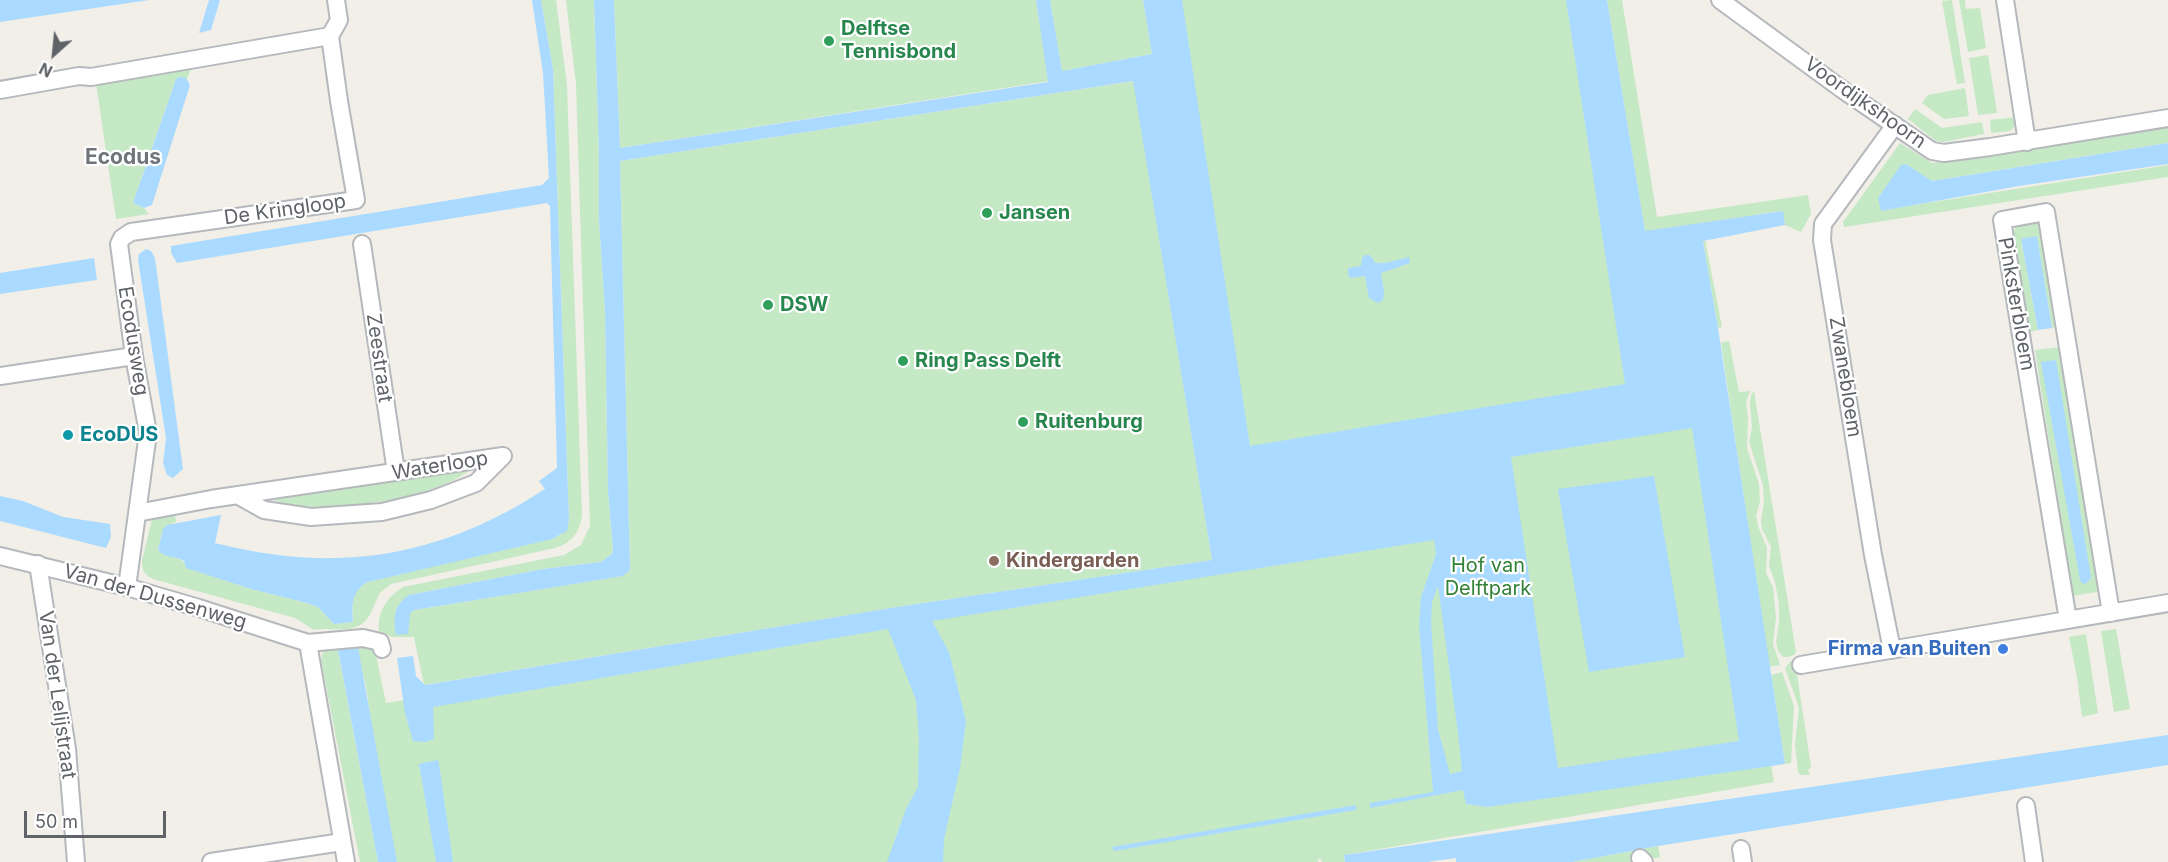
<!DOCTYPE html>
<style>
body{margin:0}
#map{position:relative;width:2168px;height:862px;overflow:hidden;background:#f1efe8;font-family:Inter,sans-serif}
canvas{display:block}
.north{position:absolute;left:24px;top:24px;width:60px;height:60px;-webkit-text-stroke:4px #fff;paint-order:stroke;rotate:207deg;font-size:16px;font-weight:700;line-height:24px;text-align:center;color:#5f6368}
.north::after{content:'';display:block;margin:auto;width:21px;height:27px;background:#5f6368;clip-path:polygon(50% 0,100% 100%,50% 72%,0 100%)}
.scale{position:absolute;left:24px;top:811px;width:142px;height:27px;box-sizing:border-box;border:3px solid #5f6368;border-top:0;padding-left:8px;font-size:18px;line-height:21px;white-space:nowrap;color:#5f6368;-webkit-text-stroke:4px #fff;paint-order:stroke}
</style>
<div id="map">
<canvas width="2168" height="862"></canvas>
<div class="north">N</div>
<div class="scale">50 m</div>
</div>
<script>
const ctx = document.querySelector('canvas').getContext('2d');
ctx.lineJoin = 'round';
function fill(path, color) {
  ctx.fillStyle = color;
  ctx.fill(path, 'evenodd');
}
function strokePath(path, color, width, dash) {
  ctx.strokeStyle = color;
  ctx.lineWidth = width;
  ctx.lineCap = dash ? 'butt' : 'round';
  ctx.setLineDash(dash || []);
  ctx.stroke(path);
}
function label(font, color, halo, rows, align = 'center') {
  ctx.font = font + ' Inter,sans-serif';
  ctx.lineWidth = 4.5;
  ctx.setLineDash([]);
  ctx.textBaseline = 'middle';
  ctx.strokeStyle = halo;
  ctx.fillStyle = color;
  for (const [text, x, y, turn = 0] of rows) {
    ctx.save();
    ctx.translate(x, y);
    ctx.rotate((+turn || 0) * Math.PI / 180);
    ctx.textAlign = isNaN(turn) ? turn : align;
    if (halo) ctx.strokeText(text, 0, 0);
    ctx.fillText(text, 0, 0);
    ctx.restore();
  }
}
const green = new Path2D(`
 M541,0H556L567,85L582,515C580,532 572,543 555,548L391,584C387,587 383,590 380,593C373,605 371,622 356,627C342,632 328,627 314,630L295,618L153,579C144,574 142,571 142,561L152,519L175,514L176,522C160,527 162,535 158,550C167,559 182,554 187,568L251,589L307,603L318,607L334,624L353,622C353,605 350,591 368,582L561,535L569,519L553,69Z
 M566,0H594L599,153V221L605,311L608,491L613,549L612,554L601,562L543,569L409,595L395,615L396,635L409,619V613L414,610L622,576L630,570L620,161L1134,81L1212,560L897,607L424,685L414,637H392L379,631C377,612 387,597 403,587L564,555L581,545L590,526L576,84Z
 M614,0H1036L1049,81L620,148Z
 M1050,0H1143L1152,54L1062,71Z
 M1151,0H1597L1635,263L1688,255L1774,782L1344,855L1345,862H1322L1321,859H1318V862H393L366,687L357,647L338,651L378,862H360L321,660L323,652L328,646L368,645L375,651L386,703L1238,567Z
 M1607,0H1622L1657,217L1808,195L1811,214L1801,232L1785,225L1782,211L1645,232Z
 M1952,0L1965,83L1957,84L1942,1Z
 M1959,0H1965L1966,9L1980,8L1986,48L1968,52Z
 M1988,55L1997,113L1978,115L1969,58Z
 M192,67L187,79H176L133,203L144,208L149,214L116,219L96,83Z
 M1965,88L1969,116L1944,119L1922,103L1928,95Z
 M1915,109L1942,128L1982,122L1984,134L1944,142L1936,141L1908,119Z
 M2016,117V125L2010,131L1991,133L1990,120Z
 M2168,128V143L1931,181L1906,164L1878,198L1882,210L2168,165V177L1844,227L1843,222L1900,143L1932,163Z
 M2037,220L2042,225L2060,326L2052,328L2037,237L2021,239L2038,330L2030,332L2013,234L2018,223Z
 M1703,240H1705L1722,327L1718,328Z
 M1729,341L1739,392L1750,391L1746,402L1748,417L1747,448L1759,484L1760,501L1756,516L1758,526L1767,548L1766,573L1773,587L1776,618L1773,644L1780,665L1769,667L1721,343Z
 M2062,347L2102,591L2073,596L2035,350Z
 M1754,391L1796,652C1793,657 1788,657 1783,657L1778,651L1776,642L1779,622V604L1775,582L1769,566L1771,547L1762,529L1761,521L1764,501L1763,485L1749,442L1752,427L1750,403L1751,395Z
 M471,469C436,499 318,518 274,500Z
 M2116,629L2130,709L2114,712L2101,631Z
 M2086,634L2098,713L2082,717L2077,677L2069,637Z
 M1791,661H1795L1811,767L1808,770L1810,775H1801L1798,772L1795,744L1799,708L1785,668Z
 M1782,672L1794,706L1791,763L1785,764L1771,675Z
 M1658,846L1660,857L1636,862H1572Z`);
const water = new Path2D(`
 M0,0H149L0,22Z
 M209,0H220L211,30L199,33Z
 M532,0H541L553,69L569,519L567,531L552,539L368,582C351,591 352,605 353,622L334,624L318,607L307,603L251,589L186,568L184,561C177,556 164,558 158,550L163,529L167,525L221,515L215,543C337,574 439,558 545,489L539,481L557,468L550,206L547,203L177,263L171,253V246L542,185L549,178L543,73Z
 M594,0H614L620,148L1048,82L1036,0H1050L1062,71L1152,54L1143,0H1182L1250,446L1625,384L1566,0H1607L1645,231L1783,211L1785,225L1703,241L1718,328L1785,764L1487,807L1466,804L1463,790L1370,808V803L1433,792L1419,626L1421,597L1436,554L1434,540L932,621L949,652L966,721L960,768L944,839L943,862H887L906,809L918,787L919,739L916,700L888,629L433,707L434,739L425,742L413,741L405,713L397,658L413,656L416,676L425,685L897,607L1212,560L1133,81L620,161L630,570L623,576L414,610L410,613L408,634L396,635C393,617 394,605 409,595L543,569L601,562L612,554L613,549L608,491L605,311L599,221V153ZM1692,428L1739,741L1558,768L1511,457ZM1438,586L1458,733L1462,771L1450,774L1438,729L1431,622L1432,602Z
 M180,77L186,78L190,85L152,205L144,208L133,203L176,79Z
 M2168,143V164L2019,186L1881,211L1878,198L1901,165L1906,164L1932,181Z
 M2037,236L2052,328L2038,330L2021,239Z
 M146,249L151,251L155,258L183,469L173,478L167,475L163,463L166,438L138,260L139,254Z
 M1365,255H1370L1375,263H1386L1409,257L1410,263L1381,273L1384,291L1383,300L1378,303L1369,298L1365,276L1351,278L1348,275V268L1361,266L1362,258Z
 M94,258L97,280L0,294V273Z
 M2056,360L2091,578L2087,583L2083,584L2080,580L2041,362Z
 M1654,476L1685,657L1589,672L1558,489Z
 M0,496L23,501L63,517L110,524L111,537L106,548L0,521Z
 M358,647L397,862H378L338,650Z
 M2168,735V765L1658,846L1572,862H1456V858L1427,862H1345L1344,855Z
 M438,760L439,764L453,862H436L419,764Z
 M1356,805V810L1114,851L1112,847Z`);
const street = new Path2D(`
 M1720,0L1843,90L1932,151L1944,153L1990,147L2168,118
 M2005,0L2027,142
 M0,90L79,76L91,77L330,36
 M362,244L396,472
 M0,376L134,356
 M239,496L264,510L311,517L382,512L431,500L476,483L503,456
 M137,513L211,499L503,456
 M0,556L127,587L199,608L308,643L363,638L380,642L382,649
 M38,564L67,749L76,862
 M127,587L148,433L134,356L119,244L122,238L131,232L356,200L339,101L330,36L339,20L336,0
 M2068,620L2002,220L2046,212L2111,613
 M308,643L346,862
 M1892,650L1873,555L1822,240L1823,224L1895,125
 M1801,665L2168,603
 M2026,806L2034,862
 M1741,849L1743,862
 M1640,858L1644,862
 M211,862L342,842`);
const markers = [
 [829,41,6,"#2e9e5b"],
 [987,213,6,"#2e9e5b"],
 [768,305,6,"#2e9e5b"],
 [903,361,6,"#2e9e5b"],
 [1023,422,6,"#2e9e5b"],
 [68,435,6,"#0f9aa8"],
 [994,561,6,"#8d6e63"],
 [2003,649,6,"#3f7fe0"]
];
const leisureNames = [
 ["Delftse",841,29],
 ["Tennisbond",841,52],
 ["Jansen",999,213],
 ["DSW",780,305],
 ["Ring Pass Delft",915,361],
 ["Ruitenburg",1035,422]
];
const streetNames = [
 ["Voordijkshoorn",1865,103,35],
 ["De Kringloop",285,210,-8],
 ["Pinksterbloem",2016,304,80],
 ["Ecodusweg",133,341,81],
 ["Zeestraat",379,358,82],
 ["Zwanebloem",1845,377,81],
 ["Waterloop",440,466,-9],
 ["Van der Dussenweg",155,597,16],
 ["Van der Lelijstraat",57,695,82]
];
const cultureNames = [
 ["EcoDUS",80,435]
];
const educationNames = [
 ["Kindergarden",1006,561]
];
const parkNames = [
 ["Hof van",1488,566],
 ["Delftpark",1488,589]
];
const shopNames = [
 ["Firma van Buiten",1991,649]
];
const neighbourhoodNames = [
 ["Ecodus",123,158]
];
fill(green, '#c5e8c5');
fill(water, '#aadaff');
strokePath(street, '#b5b8bc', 20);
strokePath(street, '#fff', 16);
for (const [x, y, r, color] of markers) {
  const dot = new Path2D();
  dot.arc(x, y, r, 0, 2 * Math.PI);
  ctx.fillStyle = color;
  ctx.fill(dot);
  strokePath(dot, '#fff', 2);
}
label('bold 20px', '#27864d', '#fff', leisureNames, 'left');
label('20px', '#5f6368', '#fff', streetNames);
label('bold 20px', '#0d838f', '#fff', cultureNames, 'left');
label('bold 20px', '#785e54', '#fff', educationNames, 'left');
label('20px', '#348238', '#fff', parkNames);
label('bold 20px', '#366cbe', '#fff', shopNames, 'right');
label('bold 21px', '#70757a', '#fff', neighbourhoodNames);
</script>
